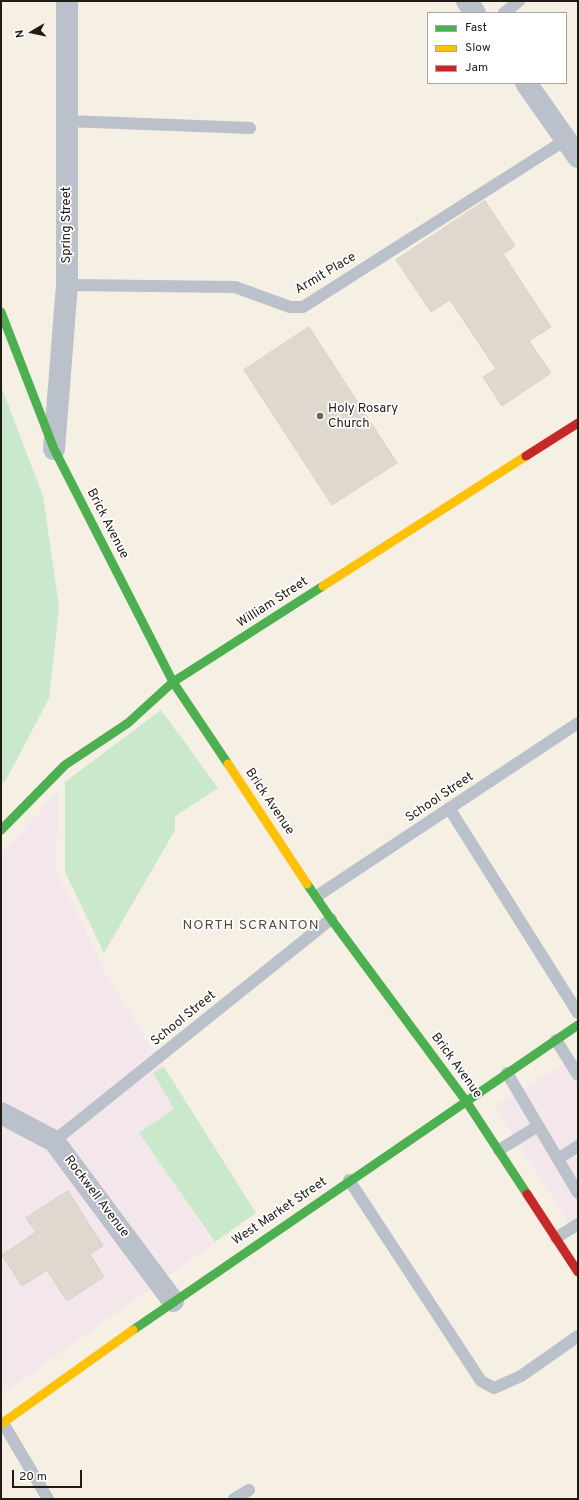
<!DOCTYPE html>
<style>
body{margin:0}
#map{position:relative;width:579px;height:1500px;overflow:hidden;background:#f5efe4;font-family:Overpass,sans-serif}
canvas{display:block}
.frame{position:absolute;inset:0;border:2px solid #201b14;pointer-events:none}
.legend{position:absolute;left:427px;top:12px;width:140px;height:72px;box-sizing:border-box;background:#fff;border:1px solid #a6a4a1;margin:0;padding:5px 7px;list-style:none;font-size:12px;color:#201b14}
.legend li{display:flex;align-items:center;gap:8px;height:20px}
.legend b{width:20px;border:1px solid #a6a4a1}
.north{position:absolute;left:12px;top:12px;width:40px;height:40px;-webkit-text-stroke:3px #fff;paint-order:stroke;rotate:261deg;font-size:11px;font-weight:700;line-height:16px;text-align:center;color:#201b14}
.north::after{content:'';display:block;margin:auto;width:14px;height:18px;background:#201b14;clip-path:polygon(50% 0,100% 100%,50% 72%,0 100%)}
.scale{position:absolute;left:12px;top:1470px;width:70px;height:18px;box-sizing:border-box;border:2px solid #201b14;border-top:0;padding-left:5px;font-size:12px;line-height:14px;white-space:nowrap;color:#201b14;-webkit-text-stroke:3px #fff;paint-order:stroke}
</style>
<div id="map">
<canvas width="579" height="1500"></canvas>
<div class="frame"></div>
<ul class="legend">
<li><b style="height:5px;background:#4caf50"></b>Fast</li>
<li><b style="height:5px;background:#ffc107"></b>Slow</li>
<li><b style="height:5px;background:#c62828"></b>Jam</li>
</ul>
<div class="north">N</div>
<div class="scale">20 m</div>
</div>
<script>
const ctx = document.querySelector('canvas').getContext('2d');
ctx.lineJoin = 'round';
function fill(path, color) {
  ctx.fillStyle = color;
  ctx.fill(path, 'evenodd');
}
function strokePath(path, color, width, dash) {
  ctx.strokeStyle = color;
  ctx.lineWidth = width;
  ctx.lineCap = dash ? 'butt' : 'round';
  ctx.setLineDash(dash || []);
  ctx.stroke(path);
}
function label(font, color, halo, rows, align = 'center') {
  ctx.font = font + ' Overpass,sans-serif';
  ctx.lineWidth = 3.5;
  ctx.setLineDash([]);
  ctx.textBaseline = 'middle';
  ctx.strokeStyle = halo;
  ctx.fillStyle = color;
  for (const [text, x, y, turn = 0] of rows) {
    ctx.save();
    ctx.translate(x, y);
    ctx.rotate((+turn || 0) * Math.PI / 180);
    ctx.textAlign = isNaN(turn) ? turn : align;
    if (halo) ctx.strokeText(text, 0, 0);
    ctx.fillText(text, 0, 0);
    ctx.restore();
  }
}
const commercial = new Path2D(`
 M58,792L56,870L108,978L164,1067L153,1073L174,1109L140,1133L214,1243L1,1395V854Z
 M578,1055V1239L495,1106Z`);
const green = new Path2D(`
 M1,386L43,496L59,607L49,698L6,780L1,785Z
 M161,710L218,788L175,816V830L104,953L65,872V782Z
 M164,1067L256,1213L215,1242L139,1133L174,1109L153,1073Z`);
const building = new Path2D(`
 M485,201L515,246L503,254L551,327L529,341L551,373L502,406L483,377L496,369L450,300L431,312L396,260Z
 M309,327L397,463L332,505L244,370Z
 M68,1191L103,1246L90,1254L104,1277L67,1301L47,1270L22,1286L2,1255L36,1232L26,1218Z`);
const lane = new Path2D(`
 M504,13L519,1
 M67,121L250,128
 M67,285L235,287L290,307H303L567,139
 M449,808L578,1013
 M317,896L578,723
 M556,1040L578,1075
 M507,1073L578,1193
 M54,1141L331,919
 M499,1150L538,1126
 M558,1159L578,1146
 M349,1180L481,1381L494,1388L521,1376L578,1336
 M556,1238L578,1224
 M3,1423L48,1499
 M234,1499L249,1490`);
const street = new Path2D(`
 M467,1L475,13
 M526,83L578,157
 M54,449L67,285V1
 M1,1113L54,1141L173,1301`);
const fast = new Path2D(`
 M1,312L54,449L173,682L228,764
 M1,830L65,765L128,723L173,682L323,586
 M307,884L331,919L466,1101L527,1194
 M133,1330L578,1025`);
const slow = new Path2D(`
 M323,586L526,456
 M228,764L307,884
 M1,1424L133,1330`);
const jam = new Path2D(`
 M526,456L578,423
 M527,1194L578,1272`);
const markers = [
 [320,416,4,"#6b655d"]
];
const streetNames = [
 ["Spring Street",67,225,-90],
 ["Armit Place",326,274,-31],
 ["Brick Avenue",107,524,63],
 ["William Street",273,603,-33],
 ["School Street",440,798,-34],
 ["Brick Avenue",269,802,56],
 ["School Street",184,1019,-39],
 ["Brick Avenue",456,1066,54],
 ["Rockwell Avenue",96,1197,53],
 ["West Market Street",280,1212,-34]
];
const poiNames = [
 ["Holy Rosary",328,409],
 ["Church",328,424]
];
const neighbourhoodNames = [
 ["NORTH SCRANTON",251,926]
];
fill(commercial, '#f4e7ec');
fill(green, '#cae8cb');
fill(building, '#ded8cf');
strokePath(building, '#d8d2ca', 1);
strokePath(lane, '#bac1ca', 12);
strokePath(street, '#bac1ca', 22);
strokePath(fast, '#4caf50', 9);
strokePath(slow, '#ffc107', 9);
strokePath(jam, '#c62828', 9);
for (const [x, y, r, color] of markers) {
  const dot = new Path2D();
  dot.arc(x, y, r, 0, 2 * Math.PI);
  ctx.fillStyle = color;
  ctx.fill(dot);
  strokePath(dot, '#fff', 1.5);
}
label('13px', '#201b14', '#fff', streetNames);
label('13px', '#201b14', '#fff', poiNames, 'left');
ctx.letterSpacing = '1px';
label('14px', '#554a3a', '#fff', neighbourhoodNames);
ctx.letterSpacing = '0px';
</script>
